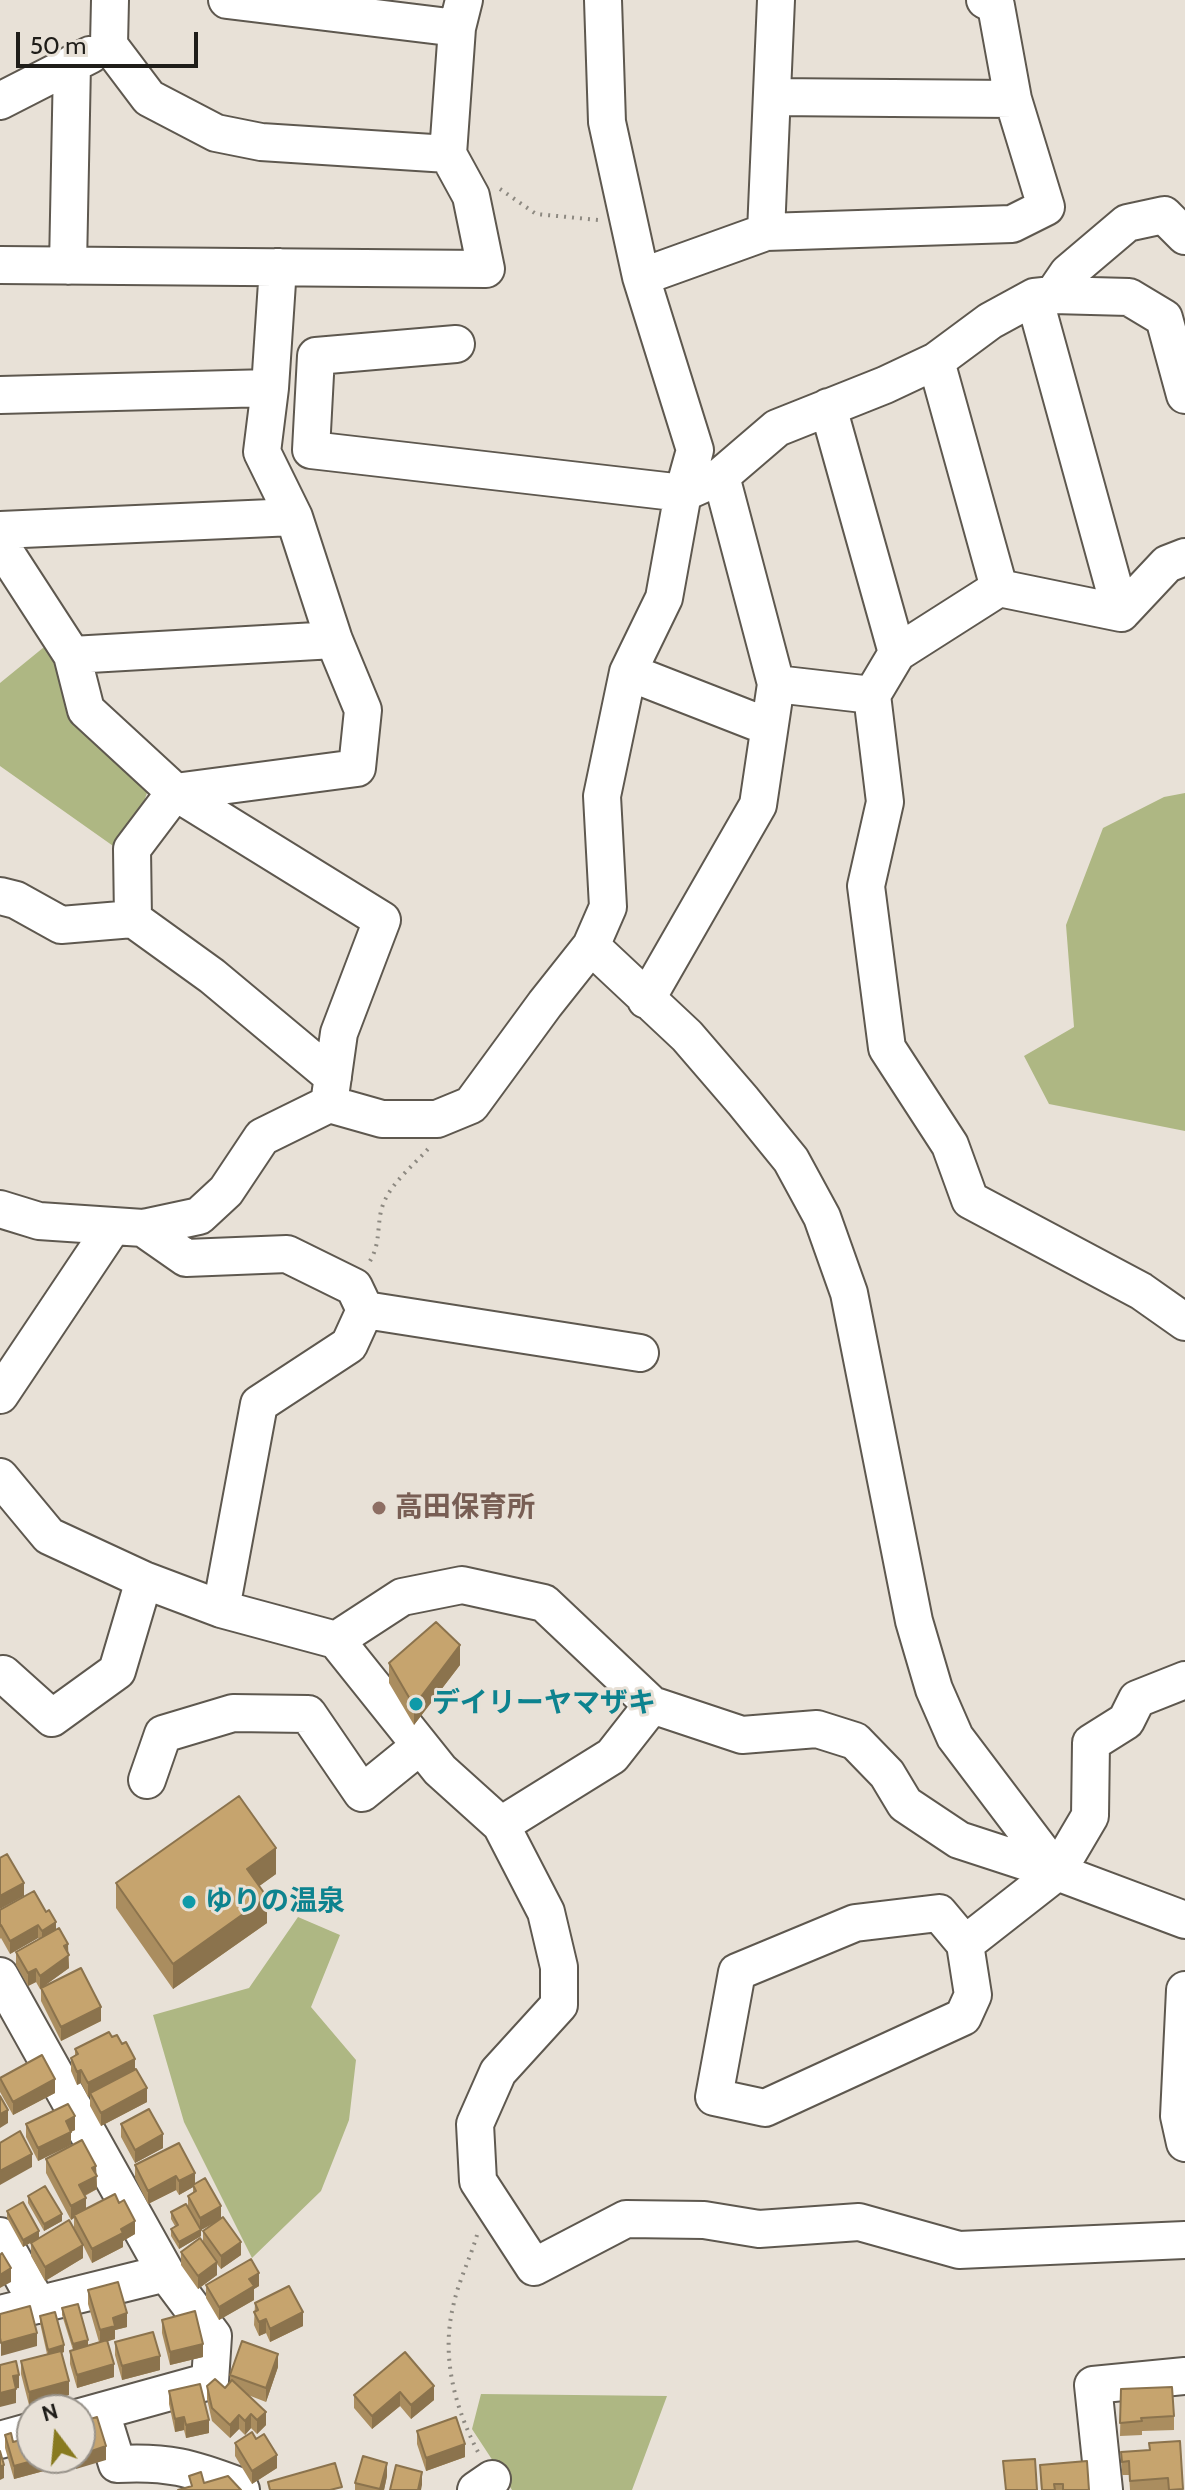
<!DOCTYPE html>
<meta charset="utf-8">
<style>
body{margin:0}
#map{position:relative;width:1185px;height:2490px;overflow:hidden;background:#e8e1d7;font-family:Cabin,sans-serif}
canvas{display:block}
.north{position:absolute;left:16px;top:2394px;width:80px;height:80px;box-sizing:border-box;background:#e8e1d7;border:2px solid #98938b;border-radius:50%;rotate:344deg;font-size:22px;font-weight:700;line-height:32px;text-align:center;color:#1f1d19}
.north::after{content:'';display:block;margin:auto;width:28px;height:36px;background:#887a1f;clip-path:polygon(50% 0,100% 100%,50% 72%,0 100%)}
.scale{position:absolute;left:16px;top:32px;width:182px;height:36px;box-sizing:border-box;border:4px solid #1f1d19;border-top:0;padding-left:10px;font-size:24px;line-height:28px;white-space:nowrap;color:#1f1d19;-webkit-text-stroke:6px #e8e1d7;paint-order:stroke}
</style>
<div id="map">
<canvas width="1185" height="2490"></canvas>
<div class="north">N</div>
<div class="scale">50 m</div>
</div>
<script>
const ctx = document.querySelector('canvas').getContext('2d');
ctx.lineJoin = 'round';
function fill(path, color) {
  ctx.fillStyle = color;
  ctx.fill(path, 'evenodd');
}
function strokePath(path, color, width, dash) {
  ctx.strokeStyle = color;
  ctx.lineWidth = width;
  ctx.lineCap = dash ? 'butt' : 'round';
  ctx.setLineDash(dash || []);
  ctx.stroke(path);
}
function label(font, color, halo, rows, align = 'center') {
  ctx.font = font + ' Cabin,"Noto Sans JP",sans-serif';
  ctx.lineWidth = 6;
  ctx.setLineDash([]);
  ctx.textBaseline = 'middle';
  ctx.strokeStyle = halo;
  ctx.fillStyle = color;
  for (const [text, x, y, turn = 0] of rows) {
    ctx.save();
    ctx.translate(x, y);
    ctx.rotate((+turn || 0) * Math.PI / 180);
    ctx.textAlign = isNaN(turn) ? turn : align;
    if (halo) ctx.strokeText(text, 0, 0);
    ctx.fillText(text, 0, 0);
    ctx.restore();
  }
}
const green = new Path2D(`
 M49,643L71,713L148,790L141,810L116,848L0,766V683Z
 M1185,793V1131L1049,1104L1024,1056L1074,1027L1066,925L1103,828L1164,797Z
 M298,1917L340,1935L311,2007L356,2060L349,2120L321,2191L252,2258L184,2122L153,2015L249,1988Z
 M481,2394L667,2396L632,2490H512L472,2429Z`);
const path = new Path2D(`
 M500,189L536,214L599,220
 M370,1261C380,1244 377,1230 381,1211C387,1186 412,1167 428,1149
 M477,2235C470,2259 458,2282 453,2307C441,2357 455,2408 478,2452`);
const minor = new Path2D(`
 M110,0L109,45L149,98L216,133L261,142L448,154
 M227,0L457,28
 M772,97L1013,99
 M0,101L90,55
 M766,232L776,0
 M0,265L486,269L471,196L448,154L457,28L464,0
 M68,266L72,64
 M641,277L766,232L1012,224L1046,207L1013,99L996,6L985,0
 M1053,295L1068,273L1127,223L1164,215L1185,236
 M1034,297L1121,613
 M456,344L316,356L311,450L683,493L721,476L777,428L885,385L936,361L990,321L1034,297L1053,295L1129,297L1164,318L1185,395
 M936,361L999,588
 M0,395L270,388
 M828,407L897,653
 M0,530L294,517
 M0,544L72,655L86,710L175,792L382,920L339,1033L329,1104
 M72,655L334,640
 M628,672L769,727
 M776,684L872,695L897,653L999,588L1121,613L1167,564L1185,557
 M872,695L885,802L866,886L887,1048L950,1145L970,1200L1141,1291L1185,1322
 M0,896L16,900L61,925L133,919L132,849L175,792L357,768L363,710L334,640L294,517L262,452L270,388L278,267
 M133,919L212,976L333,1077
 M591,946L687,1036L743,1101L791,1160L822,1217L849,1293L914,1621L934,1689L955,1737L1057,1872
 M646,1000L758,805L776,684L721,476
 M0,1209L39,1221L143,1228L199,1216L226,1191L262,1137L329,1104L382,1119H437L471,1105L545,1004L591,946L608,907L602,796L628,672L664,598L683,493L695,450L641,277L607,122L603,0
 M143,1228L186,1258L287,1254L354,1287L365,1310
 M365,1310L640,1353
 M0,1395L113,1226
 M0,1477L49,1536L144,1580L221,1609L336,1640L440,1770L501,1825L546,1912L559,1967V2005L498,2072L475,2124L478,2181L534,2267L626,2219L704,2220L759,2229L859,2222L959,2250L1185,2240
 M221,1609L259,1404L349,1345L365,1310
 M336,1640L402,1597L462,1585L544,1603L652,1705L742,1735L817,1729L855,1741L887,1774L905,1804L959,1840L1057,1872L1185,1920
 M0,1677L3,1674L52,1718L117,1671L144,1580
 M147,1780L163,1734L233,1713L308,1714L362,1793L420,1746
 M501,1825L612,1756L652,1705
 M965,1944L973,1995L963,2017L765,2108L714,2097L737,1972L855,1923L939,1913L965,1944L1057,1872L1090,1816L1091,1743L1126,1721L1137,1699L1185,1680
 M0,1976L166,2273L213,2336L210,2381L80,2417
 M1185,1990L1179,2116L1185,2143
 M0,2236L38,2305
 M0,2314L166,2273
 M101,2412L117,2464C167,2461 192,2468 239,2486L241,2490
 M0,2440L32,2431
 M476,2490L492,2479
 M1104,2490L1093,2385L1185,2376`);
const wall = new Path2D(`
 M389,1663L460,1665L414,1725L389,1683Z
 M276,1874L259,1886L267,1923L173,1989L116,1908V1883Z
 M0,1910L56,1929L68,1953L69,1968L44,1986L101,2021L61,2041L41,2001V1989H40L36,1982L28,1986L16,1965V1952L39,1939L38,1938L10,1954L1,1938L0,1939Z
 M112,2037L135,2069L147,2102L101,2126L90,2106V2096L88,2097L81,2083L77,2085L71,2071V2058L75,2055V2049Z
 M0,2078L55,2093L13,2115L0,2092Z
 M26,2124L75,2130L71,2132V2145L38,2161L26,2137Z
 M121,2124L163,2148L135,2163L121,2137Z
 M179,2143L195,2184L221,2219L241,2255L221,2269L217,2264V2275L198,2289L181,2265V2252L203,2243V2231L216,2222L201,2230V2236L179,2249L171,2236V2229L175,2226L171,2219V2212L188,2207V2196L193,2193V2187L179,2195L176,2190L148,2204L135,2178V2165Z
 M46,2159L96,2166L97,2189L85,2196L86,2209L135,2234L123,2241V2247L92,2263L83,2245V2258L45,2281L31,2256V2243L81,2241L74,2228V2218L71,2220L46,2173Z
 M28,2196L62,2221L44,2231L28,2203Z
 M7,2211L39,2238L23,2247L7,2218Z
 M206,2285L259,2286L254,2289V2300L219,2320L206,2298Z
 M88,2290L127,2327L115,2330V2339L107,2341L114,2377L77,2388L70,2364V2351L73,2350L62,2315V2308L88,2345L99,2342L88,2304Z
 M255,2303L303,2326L270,2342L266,2333L259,2336L254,2325Z
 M40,2316L64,2352L62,2353L69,2395L29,2405L21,2374V2361L47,2354L40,2323Z
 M162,2320L203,2357L170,2365L162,2333Z
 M115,2342L160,2370L122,2380L115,2355Z
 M405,2352L434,2400L411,2419L400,2406L372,2429L354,2408V2395Z
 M278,2367L266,2402L248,2395L266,2425L257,2434L251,2428L245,2435L239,2429L230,2438L212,2421L207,2399V2386L225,2388L230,2383V2375Z
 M1121,2389L1174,2416V2430L1142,2431V2435L1120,2436Z
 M169,2391L209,2433L186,2438L184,2430L175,2432L169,2404Z
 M417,2431L465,2457L426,2471L417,2444Z
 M5,2435L13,2442L22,2440V2435L55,2458V2468L14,2479L5,2448Z
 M256,2439L277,2468L252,2484L235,2456V2443Z
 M1180,2441L1183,2490H1130L1129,2475H1122L1121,2452L1149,2450Z
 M1040,2465L1089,2490H1041Z
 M387,2476L384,2490H355V2483Z`);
const shadedWall = new Path2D(`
 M460,1645V1665L414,1725V1706Z
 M276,1848V1874L247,1895V1869Z
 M24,1883V1896L0,1909V1896Z
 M267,1897V1923L173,1989V1964Z
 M56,1922V1935L42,1944V1931Z
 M38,1925V1938L10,1954V1941Z
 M68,1944L69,1968L40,1989V1976L64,1946Z
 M36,1969V1982L28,1986V1973Z
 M101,2007V2021L61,2041V2027Z
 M135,2059V2073L90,2093V2096L88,2097V2083Z
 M81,2070V2083L77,2085V2072Z
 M55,2079V2093L13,2115V2102Z
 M147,2088V2102L101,2126V2113Z
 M8,2110V2123L0,2128V2114Z
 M75,2116V2130L70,2132H71V2145L38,2161V2148L66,2121Z
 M163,2134V2148L135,2163V2150Z
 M32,2154V2167L0,2185V2171Z
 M96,2166L97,2189L79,2198V2185L92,2168Z
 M195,2173V2186L179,2195V2181Z
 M176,2176V2190L148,2204V2191Z
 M86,2198V2212L74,2215V2218L71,2220V2206Z
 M221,2206V2219L201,2230V2236L179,2249V2242L200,2230V2218Z
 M62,2214V2221L44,2231V2224Z
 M135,2221V2234L123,2241V2247L92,2263V2249L121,2229Z
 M39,2231V2238L23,2247V2240Z
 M241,2242V2255L221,2269V2256Z
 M83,2245V2258L45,2281V2267Z
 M217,2262V2275L198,2289V2276Z
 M11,2268V2282L0,2288V2275Z
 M259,2273V2286L254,2289V2300L219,2320V2307L249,2279Z
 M303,2312V2326L270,2342V2329Z
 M127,2313V2327L115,2330V2339L100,2344V2330L113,2318Z
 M266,2319V2333L259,2336V2322Z
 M37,2333V2346L1,2356V2343Z
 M88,2340V2346L73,2351V2344Z
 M203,2344V2357L170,2365V2352Z
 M64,2345V2352L48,2356V2350Z
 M278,2354V2367L266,2402V2388Z
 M160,2356V2370L122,2380V2366Z
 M114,2364V2377L77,2388V2375Z
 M19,2375V2388L13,2389V2376Z
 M69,2381V2395L29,2405V2392Z
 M434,2386V2400L411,2419V2405Z
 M16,2389V2403L0,2407V2393Z
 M400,2392V2406L372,2429V2416Z
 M266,2412V2425L257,2434V2420Z
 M251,2414V2428L245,2435V2421Z
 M239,2415V2429L230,2438V2425Z
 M184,2417V2430L175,2432V2419Z
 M209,2420V2433L186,2438V2425Z
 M465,2444V2457L426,2471V2458Z
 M106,2446V2460L76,2469V2458H80V2455Z
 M277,2455V2468L252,2484V2471Z
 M43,2458H55V2468L14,2479V2466Z
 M387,2463V2476L384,2490H380Z
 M4,2465V2478L0,2480V2466Z
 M422,2472V2485L421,2490H418Z`);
const building = new Path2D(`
 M436,1622L460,1645L414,1706L389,1663Z
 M239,1796L276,1848L247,1869L267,1897L173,1964L116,1883Z
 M7,1854L24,1883L0,1896V1858Z
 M34,1891L46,1912L49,1910L56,1922L42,1931L38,1925L10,1941L1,1925L0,1926V1910Z
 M59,1928L68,1944L64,1946L69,1955L40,1976L36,1969L28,1973L16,1952Z
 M81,1968L101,2007L61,2027L41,1988Z
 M109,2032L112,2037L117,2035L122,2044L126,2042L135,2059L88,2083L81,2070L77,2072L71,2058L78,2054L75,2049Z
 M42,2055L55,2079L13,2102L0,2078Z
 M136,2069L147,2088L101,2113L90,2093Z
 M0,2096L8,2110L0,2114Z
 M68,2104L75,2116L66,2121L71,2132L38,2148L26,2124Z
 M149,2109L163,2134L135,2150L121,2124Z
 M20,2131L32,2154L0,2171V2143Z
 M82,2140L96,2166L92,2168L97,2176L79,2185L86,2198L71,2206L46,2159Z
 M179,2143L195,2173L179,2181L176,2176L148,2191L135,2165Z
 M205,2178L221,2206L200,2218L188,2196L196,2191L193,2185Z
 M45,2186L62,2214L44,2224L28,2196Z
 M115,2194L119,2203L124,2200L135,2221L121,2229L123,2233L92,2249L74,2215Z
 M23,2202L39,2231L23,2240L7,2211Z
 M186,2204L201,2230L179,2242L171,2229L178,2225L171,2212Z
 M223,2217L241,2242L221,2256L203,2231Z
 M69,2220L83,2245L45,2267L31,2243Z
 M200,2238L217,2262L198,2276L181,2252Z
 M2,2253L11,2268L0,2275V2255Z
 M251,2259L259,2273L249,2279L254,2286L219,2307L206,2285Z
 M118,2282L127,2313L113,2318L115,2326L100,2330L88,2290Z
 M289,2286L303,2312L270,2329L266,2319L259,2322L254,2312L258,2310L255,2303Z
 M78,2304L88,2340L73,2344L62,2308Z
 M30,2306L37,2333L1,2343L0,2338V2314Z
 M195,2311L203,2344L170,2352L162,2320Z
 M55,2312L64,2345L48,2350L40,2316Z
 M153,2332L160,2356L122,2366L115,2342Z
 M107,2340L114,2364L77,2375L70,2351Z
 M242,2341L278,2354L266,2388L230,2375Z
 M61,2351L69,2381L29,2392L21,2361Z
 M405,2352L434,2386L411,2405L400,2392L372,2416L354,2395Z
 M16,2361L19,2375L13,2376L16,2389L0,2393V2365Z
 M215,2379L225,2388L232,2380L266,2412L257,2420L251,2414L245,2421L239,2415L230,2425L212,2408L207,2386Z
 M200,2384L209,2420L186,2425L184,2417L175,2419L169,2391Z
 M1172,2387L1174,2416L1141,2418L1142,2421L1120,2423L1121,2389Z
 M97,2417L106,2446L80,2455V2422Z
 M456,2417L465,2444L426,2458L417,2431Z
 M32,2432V2458H43L14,2466L5,2435L11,2433L13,2442L24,2439L22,2435Z
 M252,2432L256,2439L264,2434L277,2455L252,2471L235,2443Z
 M1180,2441L1183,2489L1169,2490L1168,2478L1130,2481L1129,2461L1122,2462L1121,2452L1150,2450L1149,2443Z
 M0,2451L4,2465L0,2466Z
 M363,2456L387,2463L380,2489L355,2483Z
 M1035,2459L1037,2490H1006L1003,2461Z
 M1087,2461L1089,2490H1063V2484H1054L1055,2490H1042L1040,2465Z
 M335,2463L342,2487L330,2490H270L268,2482Z
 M396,2465L422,2472L418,2490H390Z
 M201,2472L204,2483L228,2476L241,2490H178L192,2486L189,2476Z`);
const markers = [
 [379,1508,8,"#8d6e63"],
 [416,1704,8,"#0f9aa8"],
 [189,1902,8,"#0f9aa8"]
];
const educationNames = [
 ["高田保育所",395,1508]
];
const cultureNames = [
 ["デイリーヤマザキ",432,1704],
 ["ゆりの温泉",205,1902]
];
fill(green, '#aeb783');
strokePath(minor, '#5e584f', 40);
strokePath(path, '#8d8981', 4, [2, 6]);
strokePath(minor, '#fff', 36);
fill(wall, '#aa8d5f');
fill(shadedWall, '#8b734d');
fill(building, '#c6a46e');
strokePath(building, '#8b734d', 2);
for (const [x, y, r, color] of markers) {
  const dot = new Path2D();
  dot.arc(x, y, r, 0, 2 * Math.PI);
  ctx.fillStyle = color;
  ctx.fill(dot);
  strokePath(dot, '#e8e1d7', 3);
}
label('bold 28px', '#785e54', '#e8e1d7', educationNames, 'left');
label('bold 28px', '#0d838f', '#e8e1d7', cultureNames, 'left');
</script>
